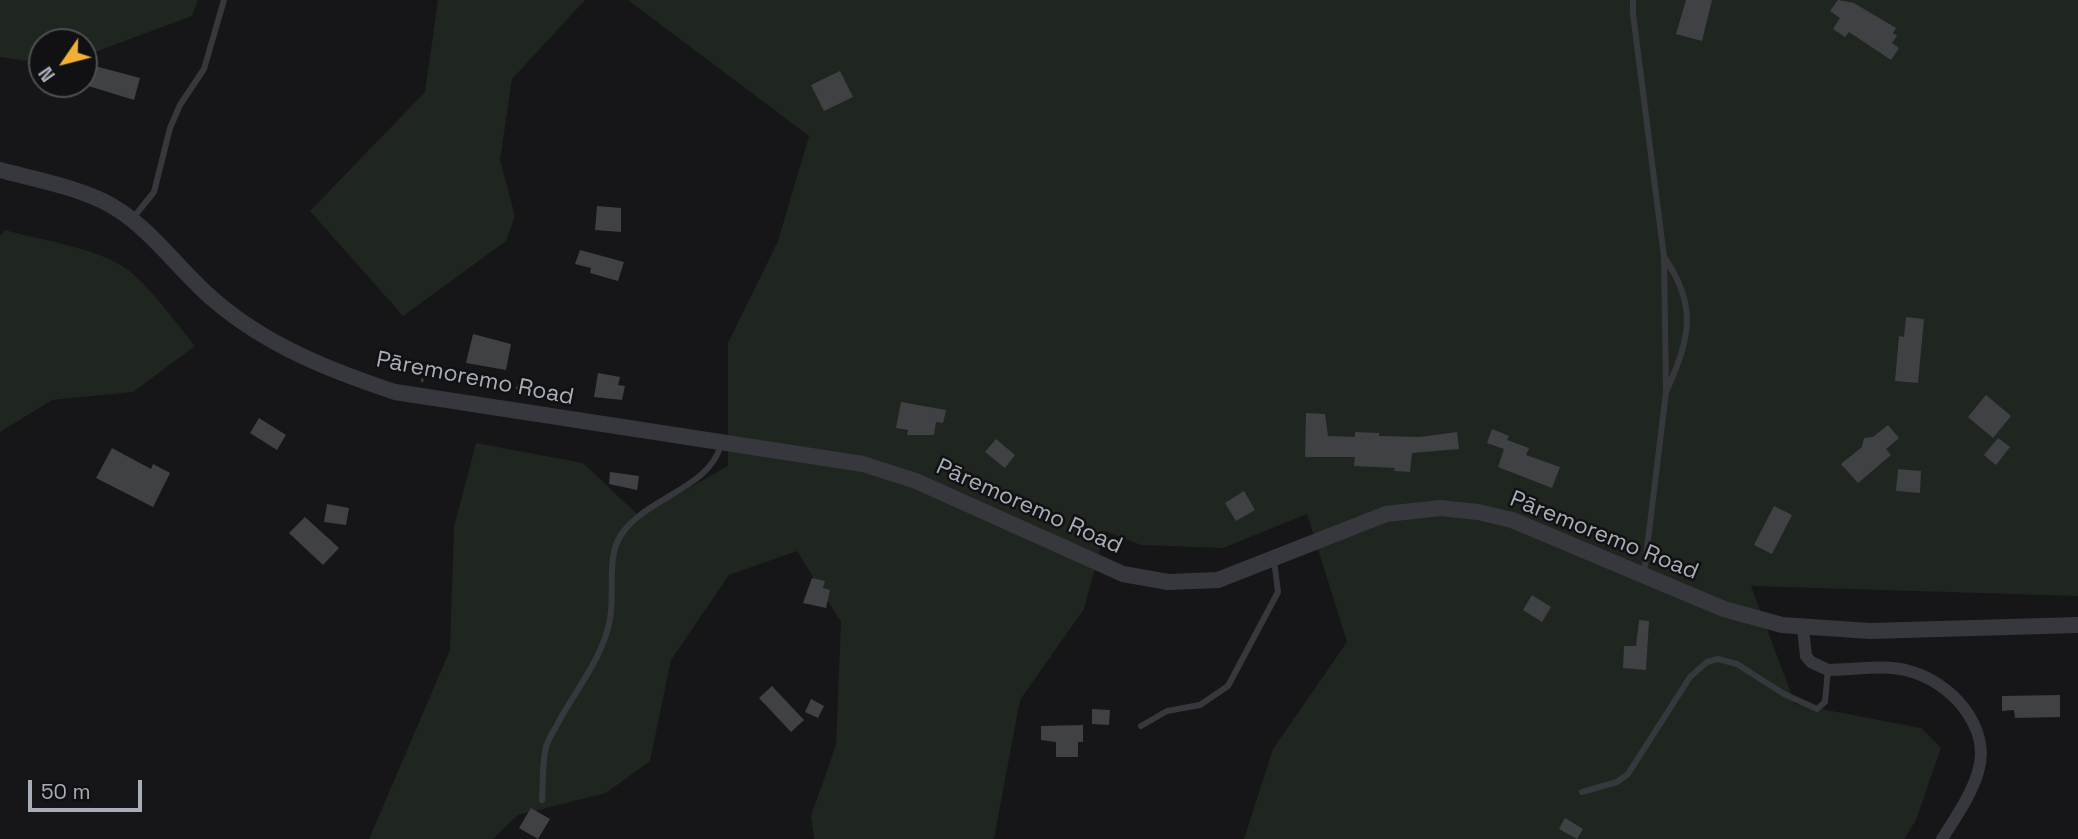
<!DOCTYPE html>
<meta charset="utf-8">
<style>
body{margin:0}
#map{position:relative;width:2078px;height:839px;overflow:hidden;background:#161618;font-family:"Space Grotesk",sans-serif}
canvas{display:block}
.north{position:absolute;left:28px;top:28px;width:70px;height:70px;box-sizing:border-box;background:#111113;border:2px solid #4d4f55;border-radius:50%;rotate:235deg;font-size:19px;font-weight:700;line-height:28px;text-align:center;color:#a8adb8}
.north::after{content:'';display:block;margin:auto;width:24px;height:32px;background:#f2b134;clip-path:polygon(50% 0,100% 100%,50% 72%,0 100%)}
.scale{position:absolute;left:28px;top:780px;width:114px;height:32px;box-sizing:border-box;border:4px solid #a8adb8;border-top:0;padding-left:9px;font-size:21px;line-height:24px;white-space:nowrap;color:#a8adb8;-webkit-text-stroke:5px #111113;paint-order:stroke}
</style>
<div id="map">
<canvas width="2078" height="839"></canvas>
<div class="north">N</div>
<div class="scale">50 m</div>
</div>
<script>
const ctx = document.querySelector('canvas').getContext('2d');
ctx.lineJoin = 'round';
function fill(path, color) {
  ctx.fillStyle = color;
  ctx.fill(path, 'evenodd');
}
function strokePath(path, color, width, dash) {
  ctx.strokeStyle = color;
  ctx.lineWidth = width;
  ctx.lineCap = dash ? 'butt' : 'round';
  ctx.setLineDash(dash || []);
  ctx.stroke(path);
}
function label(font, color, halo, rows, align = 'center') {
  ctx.font = font + ' "Space Grotesk",sans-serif';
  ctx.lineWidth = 5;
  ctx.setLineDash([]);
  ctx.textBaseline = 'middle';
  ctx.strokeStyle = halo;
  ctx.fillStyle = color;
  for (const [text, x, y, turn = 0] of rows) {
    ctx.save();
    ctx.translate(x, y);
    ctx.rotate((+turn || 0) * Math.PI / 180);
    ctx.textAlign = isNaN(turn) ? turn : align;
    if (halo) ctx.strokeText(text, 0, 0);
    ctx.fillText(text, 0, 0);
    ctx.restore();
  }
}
const green = new Path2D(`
 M0,0H198L192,16L84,56V42H42V63L0,57Z
 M438,0H585L512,79L500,160L515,216L506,241L403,316L310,211L425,92Z
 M628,0H2078V596L1751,586L1795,704L1921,728L1941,748L1916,820L1904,839H1244L1273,749L1347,642L1307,514L1223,548L1141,545L1105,531L1084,609L1020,700L994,839H814L811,816L836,745L841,622L797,551L729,575L671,660L650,761L606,793L518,815L493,839H369L450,650L454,527L476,443L583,463L639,516L728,466V343L778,241L809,136Z
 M5,230C42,241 103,248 132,273C155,293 175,322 195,346L133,392L52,400L0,432V236Z`);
const building = new Path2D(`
 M1686,0H1712L1702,41L1676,34Z
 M1838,0L1854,3L1896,28L1893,33L1897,36L1892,43L1899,48L1891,60L1849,32L1845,37L1833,29L1840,18L1830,11Z
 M91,65L140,78L134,100L85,85Z
 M840,71L853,97L824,111L811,85Z
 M597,206L621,208V232L595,230Z
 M580,250L624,262L618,281L590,273L591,268L575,264Z
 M1906,317L1924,319L1918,383L1895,381L1899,336L1904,337Z
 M473,334L511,344L506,370L466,363Z
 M598,373L620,377L618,385L625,386L622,400L594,397Z
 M1986,395L2011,416L1993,438L1968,417Z
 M901,402L946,410L943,423L936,422L934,435H907L908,430L896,428Z
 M1306,413L1325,414L1328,436L1355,437V432L1379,433V436L1420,437L1457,432L1459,449L1412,453L1410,472L1394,471L1395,468L1354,466L1355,457H1305Z
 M259,418L286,435L277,450L250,433Z
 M1888,425L1899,438L1886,449L1891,455L1858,483L1841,464L1862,447L1864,438L1873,437Z
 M1492,429L1509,436L1507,440L1529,448L1526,455L1560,467L1552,488L1498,467L1506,443L1504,449L1487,443Z
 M1998,438L2010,447L1996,465L1984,455Z
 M996,439L1015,455L1005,468L985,452Z
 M112,448L151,469L153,464L170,473L153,507L96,478Z
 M1898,469L1921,471L1920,493L1896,491Z
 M610,472L639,476L637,490L609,484Z
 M1244,491L1255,510L1236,521L1225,503Z
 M327,504L349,508L346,525L324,522Z
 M1774,506L1792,515L1772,554L1754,545Z
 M305,517L339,548L323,565L289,533Z
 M812,578L825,581L823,588L830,590L826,608L803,603Z
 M1532,595L1551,607L1542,622L1523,610Z
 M1639,620L1649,621L1646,670L1623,668L1624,646H1636Z
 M772,686L804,720L791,732L759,698Z
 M2060,695V717L2015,718L2014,710L2002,711V696Z
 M811,699L824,706L818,718L805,712Z
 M1092,709L1110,710L1109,725L1092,724Z
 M1083,725V742H1078V757H1056V742L1041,740V726Z
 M531,808L550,819L538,839L519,828Z
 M1565,818L1583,829L1577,839L1559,829Z`);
const path = new Path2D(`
 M422,382L423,374L526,389L525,396`);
const service = new Path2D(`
 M1633,0V14L1664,257L1666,392L1644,573
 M133,218L154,192L170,128L180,105L204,69L224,0
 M1664,257C1698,306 1690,338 1667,390
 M1141,726L1167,711L1200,705L1228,686L1278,592L1274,560
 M1582,792L1617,782L1628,774L1690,677L1707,662L1718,659L1737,664L1784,694L1817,709L1825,702L1828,670
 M542,800C543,783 542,764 546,747C548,739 554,731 558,723C576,689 603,658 610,619C615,593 606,557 621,535C647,496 708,490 721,445`);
const minor = new Path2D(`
 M1803,628L1806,656L1811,662L1828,670C1854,670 1884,664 1909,671C1951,682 1992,727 1978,772C1971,796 1955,818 1942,839`);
const tertiary = new Path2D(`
 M0,170C34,179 71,186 103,201C148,223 177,269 215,301C268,346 329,370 395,392L863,464L916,481L1123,574L1168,582L1218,580L1386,514L1440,508L1478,512L1512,520L1724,609L1782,625L1870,631L2078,625`);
const streetNames = [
 ["Pāremoremo Road",475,379,11],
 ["Pāremoremo Road",1029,507,24],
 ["Pāremoremo Road",1604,536,22]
];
fill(green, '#1e261f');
fill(building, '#404145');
strokePath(path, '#3d3f44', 2.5, [3.5, 5]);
strokePath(service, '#37383d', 6);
strokePath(minor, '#37383d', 12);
strokePath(tertiary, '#37383d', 16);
label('23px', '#a8adb8', '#111113', streetNames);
</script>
